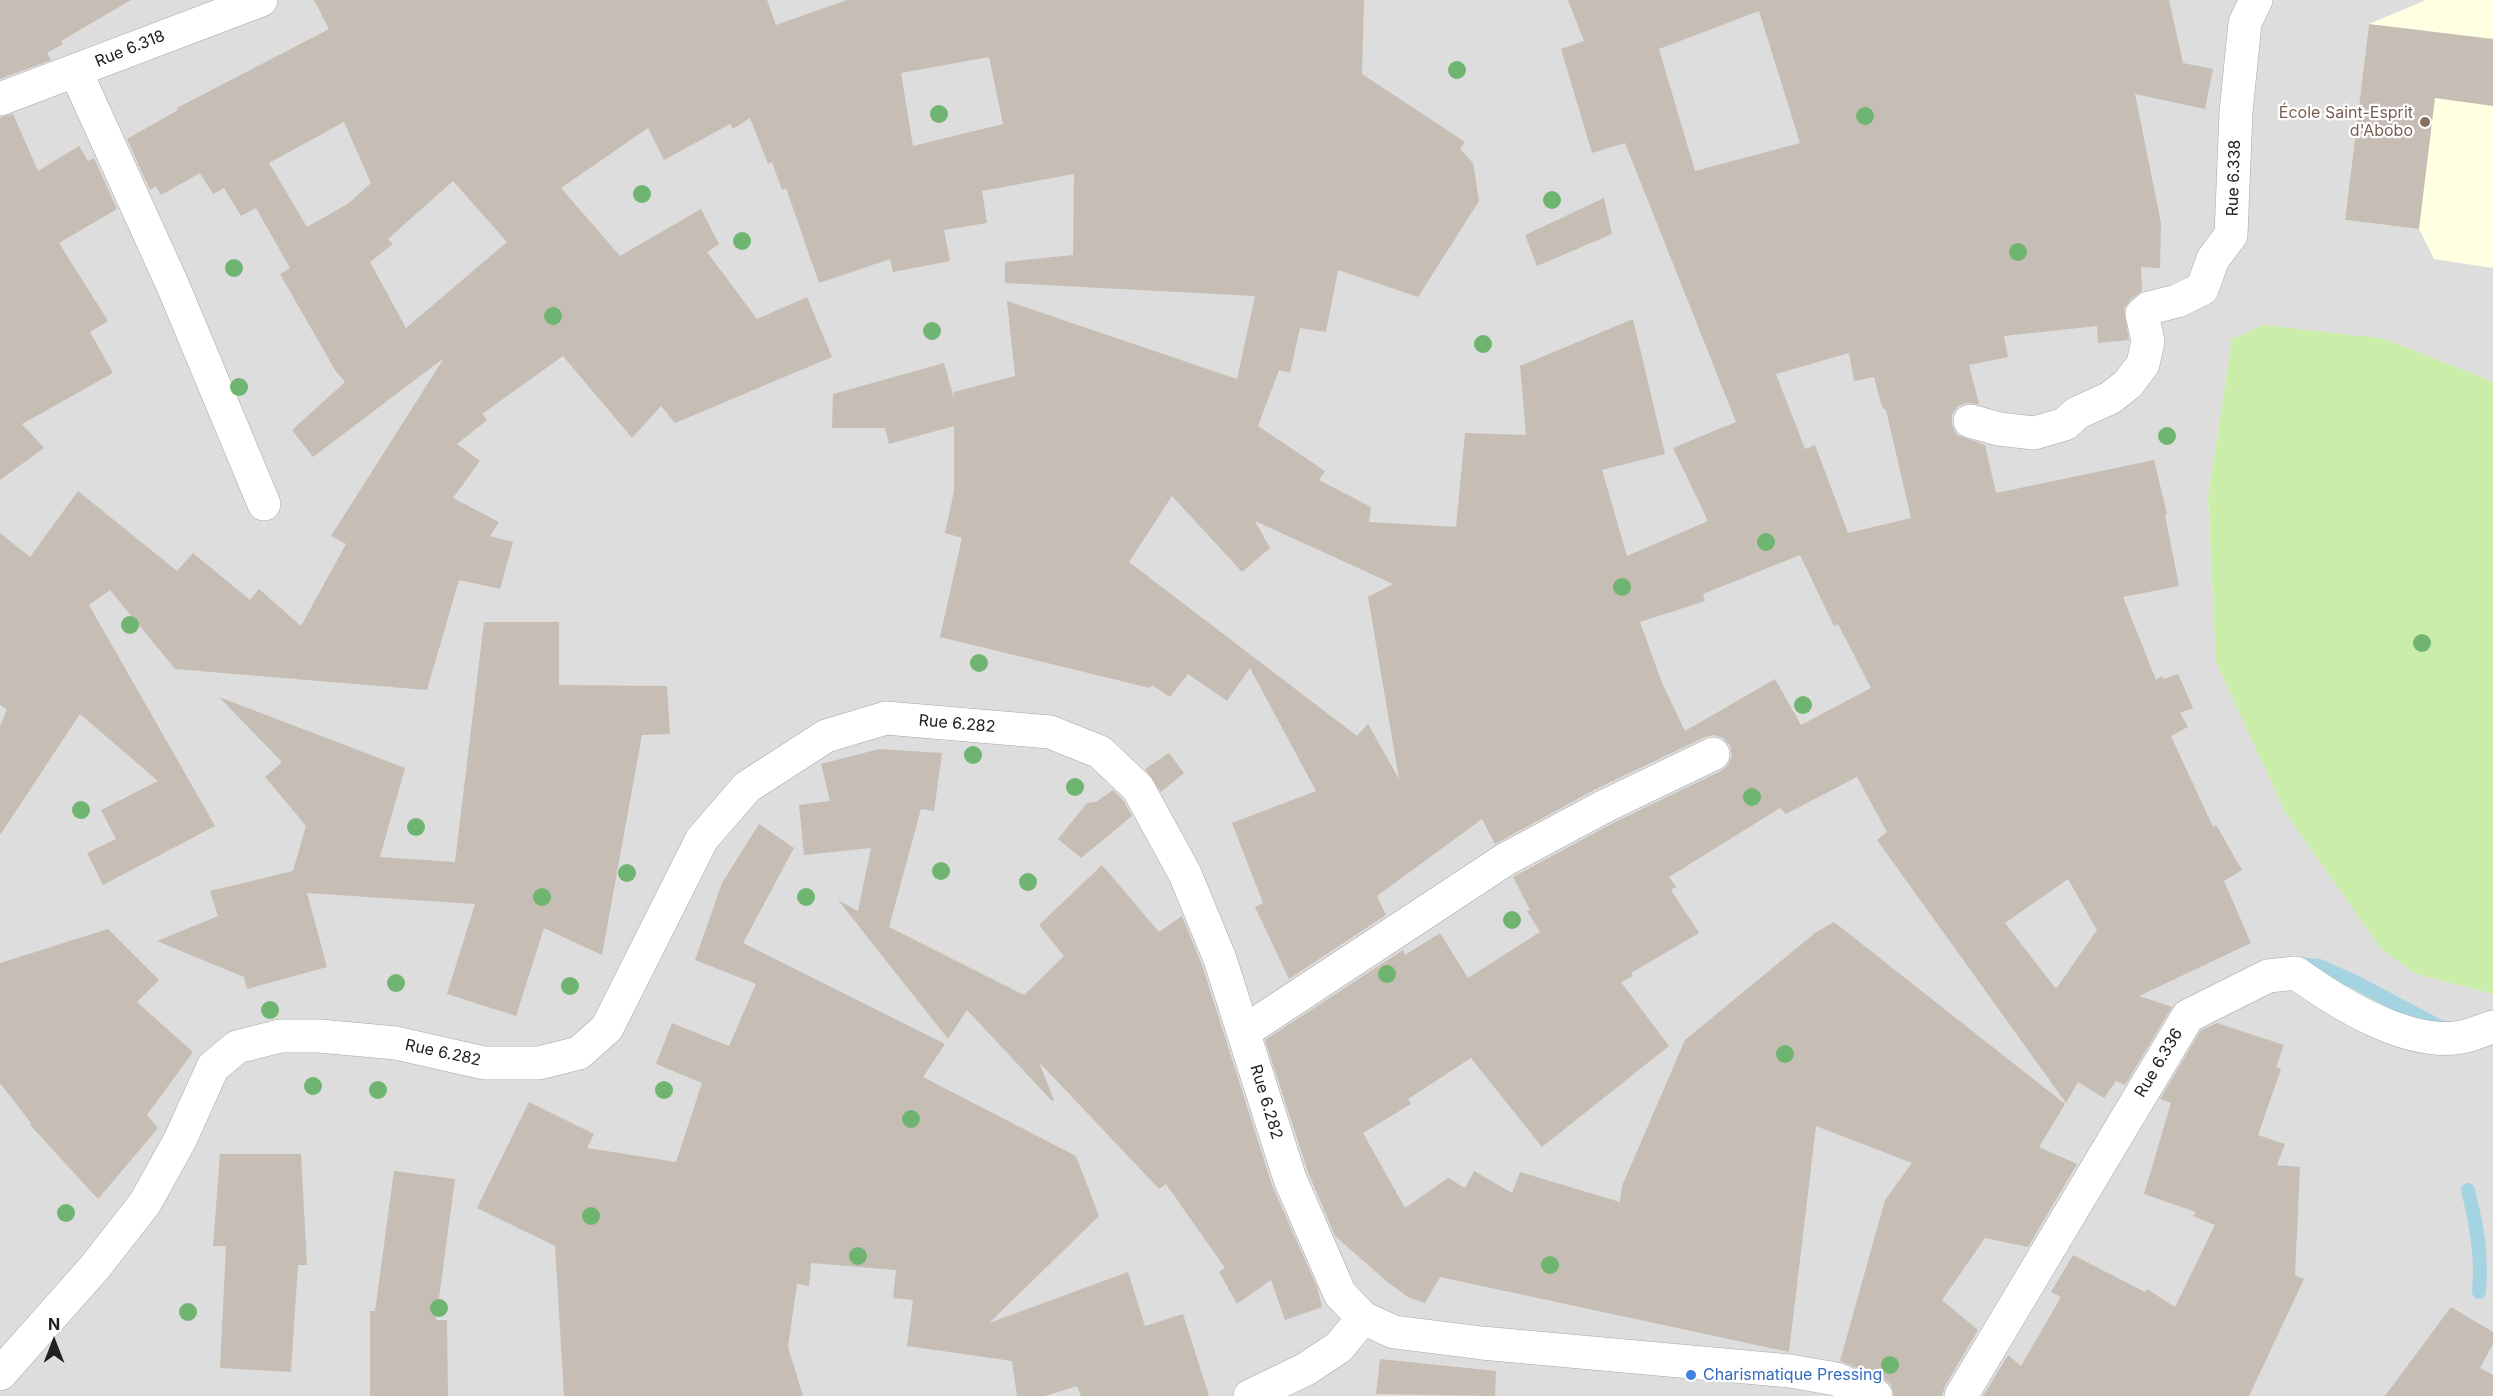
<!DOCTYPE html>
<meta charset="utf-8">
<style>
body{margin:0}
#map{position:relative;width:2493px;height:1396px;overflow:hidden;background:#f1ede6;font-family:Inter,sans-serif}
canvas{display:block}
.north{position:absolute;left:24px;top:1312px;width:60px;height:60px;-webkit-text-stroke:4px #fff;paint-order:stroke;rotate:0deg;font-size:16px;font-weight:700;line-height:24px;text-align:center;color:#202020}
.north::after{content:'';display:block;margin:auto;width:21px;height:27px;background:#202020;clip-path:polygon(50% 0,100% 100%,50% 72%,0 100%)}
</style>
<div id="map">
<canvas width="2493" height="1396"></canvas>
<div class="north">N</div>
</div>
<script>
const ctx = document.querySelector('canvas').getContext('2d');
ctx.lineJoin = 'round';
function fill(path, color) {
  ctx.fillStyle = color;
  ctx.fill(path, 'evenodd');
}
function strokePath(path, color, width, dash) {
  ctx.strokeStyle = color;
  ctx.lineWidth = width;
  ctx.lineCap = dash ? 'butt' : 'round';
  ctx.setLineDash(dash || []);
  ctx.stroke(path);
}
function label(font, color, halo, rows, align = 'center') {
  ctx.font = font + ' Inter,sans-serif';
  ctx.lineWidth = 4.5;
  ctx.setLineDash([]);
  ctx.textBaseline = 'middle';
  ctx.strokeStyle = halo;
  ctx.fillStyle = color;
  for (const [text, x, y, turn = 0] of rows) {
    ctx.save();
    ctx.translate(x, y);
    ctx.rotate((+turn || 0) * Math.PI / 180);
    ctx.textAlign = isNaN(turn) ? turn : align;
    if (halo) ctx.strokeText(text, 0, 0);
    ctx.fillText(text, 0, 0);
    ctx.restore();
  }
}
const residential = new Path2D(`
 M0,0H2493V382L2385,339H2232L2208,497L2216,662L2416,974L2493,994V1396H0Z`);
const education = new Path2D(`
 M2426,0H2493V268L2434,259L2419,229L2345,220L2369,24Z`);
const grass = new Path2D(`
 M2264,325L2385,339L2493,382V994L2416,974L2381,949L2285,812L2216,662L2208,497L2232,339Z`);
const stream = new Path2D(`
 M2297,964L2319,966L2355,982L2442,1028
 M2468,1190C2477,1228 2482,1253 2479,1292`);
const building = new Path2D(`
 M0,0H131L61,41L63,44L47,53L51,60L0,79Z
 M314,0H767L776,25L847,0H1364L1362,74L1465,142L1460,149L1473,163L1479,201L1418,297L1338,270L1326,332L1300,328L1290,373L1279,370L1258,426L1325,471L1319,480L1371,507L1369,522L1456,527L1465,433L1526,435L1520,366L1633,319L1665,454L1602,470L1627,556L1708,521L1673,448L1736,422L1625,143L1592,153L1561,49L1584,41L1568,0H2169L2183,63L2213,69L2205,109L2135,94L2161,223L2160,268L2141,267L2142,291L2130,300L2124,309L2129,340L2098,343L2097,326L2004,336L2008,357L1969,365L1979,404L1966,403L1957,407L1952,415V425L1957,435L1985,445L1996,493L2154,460L2167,514L2165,515L2179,586L2123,597L2156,680L2162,676L2164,679L2178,674L2193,708L2180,713L2188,727L2171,736L2213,827L2216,825L2242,870L2224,881L2251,943L2139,996L2172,1007L2125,1085L2116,1081L2104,1098L2078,1082L2066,1103L1877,840L1887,832L1857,777L1786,814L1780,808L1669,877L1676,887L1671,890L1699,933L1631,973L1633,976L1621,982L1669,1046L1542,1147L1471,1058L1408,1099L1411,1104L1363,1133L1405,1208L1448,1178L1465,1188L1474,1171L1512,1193L1520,1172L1620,1202L1622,1186L1685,1040L1815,933L1834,922L2065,1104L2039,1147L2077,1164L2028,1247L1985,1238L1942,1300L1978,1330L1945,1386L1942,1396H1894L1891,1385L1884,1379L1840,1361L1885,1200L1912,1163L1816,1126L1789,1352L1440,1277L1425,1303L1408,1297L1390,1284L1335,1236L1308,1172L1265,1040L1403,950L1405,955L1440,933L1468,978L1540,932L1527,911L1530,910L1513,877L1613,823L1721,771L1728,765L1732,756L1730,745L1723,738L1715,735L1705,737L1596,789L1495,844L1482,819L1377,896L1386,915L1289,979L1255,907L1263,903L1232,823L1316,791L1250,668L1227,701L1188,674L1170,697L1152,685L1150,688L940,637L962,538L945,533L954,491V426L889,444L885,428H832L833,394L944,363L954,398V392L1015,376L1007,301L1237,379L1255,296L1005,283V262L1073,255L1074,174L982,191L987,223L944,230L950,261L893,272L890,259L819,283L786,188L782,190L772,162L768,164L750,118L733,129L730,124L664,160L648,128L561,188L620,256L701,209L719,244L707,252L757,319L807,297L832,357L675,423L661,406L632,438L563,356L482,414L487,420L457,444L480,461L453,498L499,522L490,536L513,542L500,589L459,580L427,690L175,669L110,590L89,605L215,826L103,885L87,853L116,839L101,810L158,781L80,714L0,835V726L7,710L0,705V533L30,557L78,491L177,571L193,553L250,600L259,589L301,626L346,544L331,536L444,358L313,457L292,430L345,382L335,370L280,274L290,268L256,208L241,216L224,188L213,194L200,173L161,195L156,186L150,190L127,139L178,110L177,108L329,29ZM1759,11L1800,143L1695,171L1659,49ZM989,57L1003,124L913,146L901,73ZM344,122L371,183L349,203L307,227L269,163ZM453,181L507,242L406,328L370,262L393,244L388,239ZM1849,353L1854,381L1874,377L1882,407L1886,410L1911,518L1848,533L1815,445L1805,449L1776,374ZM1172,496L1242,572L1270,548L1255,521L1393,584L1368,597L1399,779L1368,724L1357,736L1129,562ZM1800,555L1834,626L1838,624L1871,688L1801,725L1775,679L1685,731L1662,683L1640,622L1705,601L1703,594ZM2068,879L2097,930L2056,989L2005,923Z
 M2369,24L2493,39V106L2435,98L2419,229L2345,220Z
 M13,114L38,171L79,146L88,161L94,158L117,209L59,243L108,321L90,332L113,373L22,424L44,448L0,480V117Z
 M1604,198L1612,234L1537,266L1525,235Z
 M484,622H559V685L667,686L670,734L642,735L602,955L544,928L516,1016L447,994L475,904L307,893L327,967L247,989L244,977L157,941L218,916L210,891L293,871L306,826L265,777L282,762L219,697L405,768L380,857L455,862Z
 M879,749L942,753L934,811L921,809L889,927L1024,995L1064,956L1039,925L1102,865L1159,932L1182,916L1202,965L1272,1185L1317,1287L1322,1307L1285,1320L1271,1280L1237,1304L1219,1272L1225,1268L1166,1184L1159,1189L1039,1062L1054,1100L1052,1101L967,1010L948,1039L838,900L858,911L871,848L804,855L799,805L830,801L821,764Z
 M1169,753L1184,773L1161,792L1145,769Z
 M1113,790L1123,800L1132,816L1081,858L1058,839L1087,803L1096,802Z
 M759,824L794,848L743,943L945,1044L923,1077L1076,1156L1099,1216L989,1323L1128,1272L1145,1326L1183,1314L1209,1396H1081L1077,1386L1045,1396H1017L1012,1361L907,1346L913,1300L893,1298L896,1270L811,1263L809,1286L797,1284L788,1347L803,1396H564L555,1246L477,1208L529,1102L594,1134L587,1148L676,1162L702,1083L656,1064L672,1023L729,1046L756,984L695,960L722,883Z
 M108,929L159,980L137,1002L193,1052L147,1115L158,1128L98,1199L30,1125L31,1123L0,1083V963Z
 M2217,1023L2284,1045L2276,1067L2281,1069L2258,1135L2285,1144L2277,1165L2300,1167L2295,1275L2304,1279L2249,1396H1983L2008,1355L2021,1366L2061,1297L2051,1292L2073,1255L2145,1292L2147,1289L2175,1307L2215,1225L2193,1216L2196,1212L2144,1194L2171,1103L2160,1099L2201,1030Z
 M220,1154H301L307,1265H298L291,1372L220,1368L226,1246H213Z
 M394,1171L455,1179L436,1320H447L448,1396H370V1311H375Z
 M2451,1307L2493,1332V1344L2480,1368L2493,1375V1396H2385Z
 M1380,1359L1496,1371L1495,1396L1376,1394Z`);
const minor = new Path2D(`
 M76,72L173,286L264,504
 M0,99L261,0
 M1970,421L1999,429L2034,433L2065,424L2077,413L2110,398L2128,384L2143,364L2148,341L2142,314L2149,308L2177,301L2202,289L2213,259L2231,235L2236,112L2245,23L2256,0
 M1245,1031L1506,859L1605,806L1713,754
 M0,1374L95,1267L145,1203L180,1140L213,1067L237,1047L280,1036H319L396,1043L484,1063H539L579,1053L607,1028L702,839L747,787L826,736L886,718L1050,732L1100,752L1138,788L1185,874L1220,959L1290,1179L1340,1294L1363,1318L1394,1332L1482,1343L1790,1371L1836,1379L1876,1396
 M1250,1396L1306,1369L1339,1347L1363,1318
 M1961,1396L2188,1016L2268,976L2296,973C2338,1003 2407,1047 2462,1037C2472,1035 2483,1030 2493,1027`);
const trees = [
 [1457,70],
 [939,114],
 [1865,116],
 [642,194],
 [1552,200],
 [742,241],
 [2018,252],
 [234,268],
 [553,316],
 [932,331],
 [1483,344],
 [239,387],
 [2167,436],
 [1766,542],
 [1622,587],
 [130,625],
 [2422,643],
 [979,663],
 [1803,705],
 [973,755],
 [1075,787],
 [1752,797],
 [81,810],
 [416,827],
 [941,871],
 [627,873],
 [1028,882],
 [542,897],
 [806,897],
 [1512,920],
 [1387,974],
 [396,983],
 [570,986],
 [270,1010],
 [1785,1054],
 [313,1086],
 [378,1090],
 [664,1090],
 [911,1119],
 [66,1213],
 [591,1216],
 [858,1256],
 [1550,1265],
 [439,1308],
 [188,1312],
 [1890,1365]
];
const markers = [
 [2425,122,6,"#8d6e63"],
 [1691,1375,6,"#3f7fe0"]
];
const streetNames = [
 ["Rue 6.318",130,49,-22],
 ["Rue 6.338",2234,178,-88],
 ["Rue 6.282",957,724,5],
 ["Rue 6.282",443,1053,12],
 ["Rue 6.336",2159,1063,-59],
 ["Rue 6.282",1266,1102,73]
];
const educationNames = [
 ["École Saint-Esprit",2413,113],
 ["d'Abobo",2413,131]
];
const shopNames = [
 ["Charismatique Pressing",1703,1375]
];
fill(residential, '#dedddd');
fill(education, '#ffffe1');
fill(grass, '#caeea9');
strokePath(stream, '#a4d3e1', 14);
fill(building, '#c6bdb5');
strokePath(minor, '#a7a7a7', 34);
strokePath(minor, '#fff', 33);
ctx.fillStyle = '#6fb571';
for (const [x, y] of trees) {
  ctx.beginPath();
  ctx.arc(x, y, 9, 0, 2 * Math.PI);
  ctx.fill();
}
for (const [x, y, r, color] of markers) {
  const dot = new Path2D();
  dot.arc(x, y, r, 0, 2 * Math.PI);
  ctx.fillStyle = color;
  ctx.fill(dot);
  strokePath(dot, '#fff', 2);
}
label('16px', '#202020', '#fff', streetNames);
label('16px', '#785e54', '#fff', educationNames, 'right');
label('16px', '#366cbe', '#fff', shopNames, 'left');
</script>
